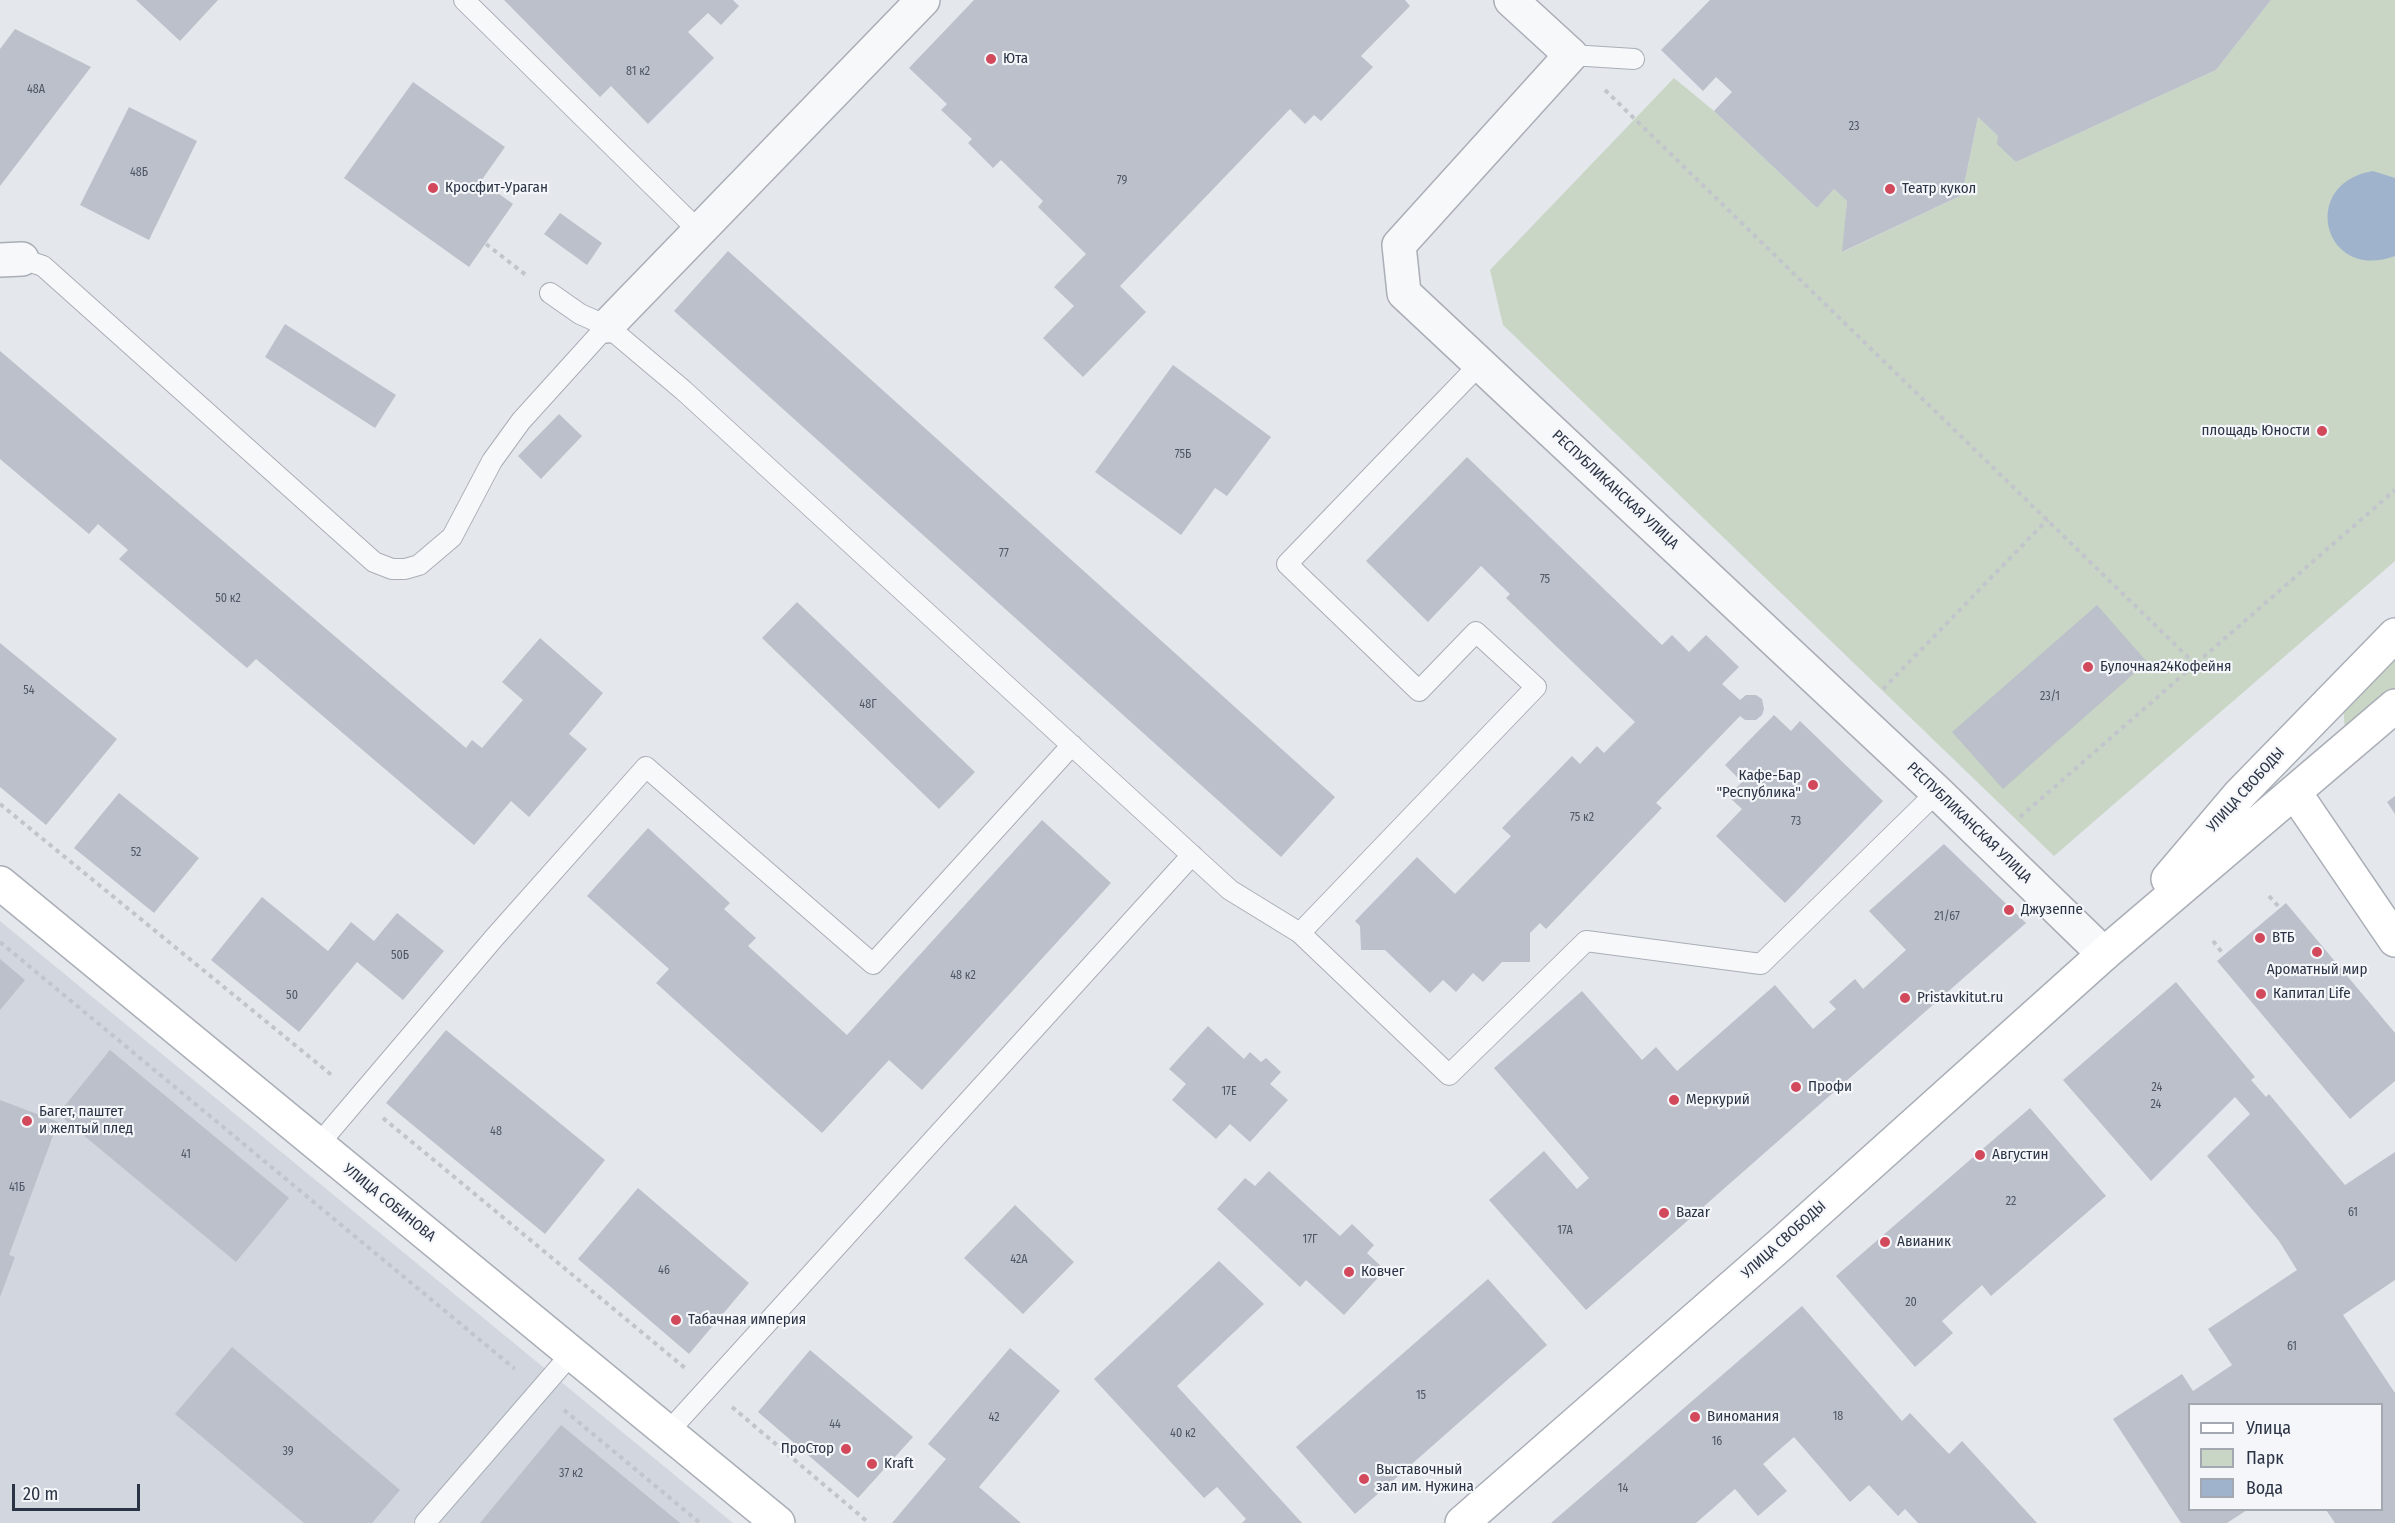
<!DOCTYPE html>
<meta charset="utf-8">
<style>
body{margin:0}
#map{position:relative;width:2395px;height:1523px;overflow:hidden;background:#e4e7ec;font-family:"Fira Sans Condensed",sans-serif}
canvas{display:block}
.legend{position:absolute;left:2188px;top:1403px;width:195px;height:108px;box-sizing:border-box;background:#f4f6f9;border:2px solid #a4a8b1;margin:0;padding:8px 10px;list-style:none;font-size:18px;color:#2b3445}
.legend li{display:flex;align-items:center;gap:12px;height:30px}
.legend b{width:30px;border:2px solid #a4a8b1}
.scale{position:absolute;left:12px;top:1484px;width:128px;height:27px;box-sizing:border-box;border:3px solid #2b3445;border-top:0;padding-left:8px;font-size:18px;line-height:21px;white-space:nowrap;color:#2b3445;-webkit-text-stroke:4px #f4f6f9;paint-order:stroke}
</style>
<div id="map">
<canvas width="2395" height="1523"></canvas>
<ul class="legend">
<li><b style="height:8px;background:#fff"></b>Улица</li>
<li><b style="height:16px;background:#c9d6c5"></b>Парк</li>
<li><b style="height:16px;background:#9fb4cc"></b>Вода</li>
</ul>
<div class="scale">20 m</div>
</div>
<script>
const ctx = document.querySelector('canvas').getContext('2d');
ctx.lineJoin = 'round';
function fill(path, color) {
  ctx.fillStyle = color;
  ctx.fill(path, 'evenodd');
}
function strokePath(path, color, width, dash) {
  ctx.strokeStyle = color;
  ctx.lineWidth = width;
  ctx.lineCap = dash ? 'butt' : 'round';
  ctx.setLineDash(dash || []);
  ctx.stroke(path);
}
function label(font, color, halo, rows, align = 'center') {
  ctx.font = font + ' "Fira Sans Condensed",sans-serif';
  ctx.lineWidth = 4.5;
  ctx.setLineDash([]);
  ctx.textBaseline = 'middle';
  ctx.strokeStyle = halo;
  ctx.fillStyle = color;
  for (const [text, x, y, turn = 0] of rows) {
    ctx.save();
    ctx.translate(x, y);
    ctx.rotate((+turn || 0) * Math.PI / 180);
    ctx.textAlign = isNaN(turn) ? turn : align;
    if (halo) ctx.strokeText(text, 0, 0);
    ctx.fillText(text, 0, 0);
    ctx.restore();
  }
}
const built = new Path2D(`
 M0,921L733,1523H0Z`);
const green = new Path2D(`
 M2271,0H2395V561L2054,856L1503,325L1490,270L1674,78L1714,111L1817,208L1834,189L1847,201L1843,252L1962,195L1978,117L1998,136L2016,162L2216,70Z
 M2395,650V690L2345,732L2343,702Z`);
const water = new Path2D(`
 M2373,171L2395,178V256C2323,283 2298,183 2373,171Z`);
const building = new Path2D(`
 M136,0H218L180,41Z
 M504,0H733L739,6L721,25L708,13L688,32L714,58L648,124L611,86L600,97Z
 M974,0H1405L1410,6L1361,56L1373,67L1321,121L1314,115L1305,124L1290,109L1120,286L1146,312L1083,377L1043,338L1074,306L1054,287L1086,254L1038,207L1043,201L1001,160L993,168L968,143L972,139L941,110L947,104L909,68Z
 M1710,0H2271L2216,70L2016,162L1997,144L1998,136L1978,117L1962,195L1842,252L1847,201L1834,189L1817,208L1714,111L1732,92L1716,77L1703,91L1661,50Z
 M15,29L91,67L0,186V49Z
 M413,82L505,147L481,181L513,204L469,267L344,178Z
 M129,107L197,141L149,240L80,205Z
 M560,213L602,243L587,265L544,234Z
 M728,251L1335,797L1281,857L674,311Z
 M285,324L396,395L375,428L265,357Z
 M0,351L466,748L472,740L482,748L523,700L502,682L540,638L603,693L569,734L587,749L529,817L511,801L474,845L256,659L247,668L119,559L128,550L98,524L89,534L0,459Z
 M1173,365L1271,437L1227,496L1215,488L1181,535L1095,472Z
 M559,414L582,436L541,479L518,456Z
 M1467,457L1662,645L1672,635L1689,652L1706,635L1739,667L1722,684L1740,700L1746,695H1756L1762,699L1764,709L1762,715L1756,720H1745L1740,716L1656,803L1662,808L1546,929L1540,923L1530,933V962H1502L1483,982L1473,973L1456,992L1443,980L1430,993L1385,950H1361L1360,926L1355,921L1417,857L1455,894L1511,836L1502,828L1572,756L1580,764L1597,746L1604,753L1635,722L1506,598L1510,594L1481,566L1428,622L1366,561Z
 M797,602L975,772L939,809L762,638Z
 M2097,605L2147,662L2003,789L1952,732Z
 M0,643L117,739L46,825L0,787Z
 M1774,715L1791,731L1800,721L1883,801L1785,903L1716,836L1742,809L1728,796L1742,782L1725,765Z
 M119,793L199,858L154,913L74,848Z
 M2395,796V814L2387,802Z
 M1042,820L1111,883L922,1090L889,1060L822,1133L656,983L669,969L587,896L648,828L730,903L724,909L756,938L748,946L847,1035Z
 M1944,844L2026,923L1586,1310L1489,1200L1544,1151L1577,1189L1589,1178L1494,1068L1582,991L1642,1060L1656,1047L1677,1071L1775,985L1813,1029L1836,1009L1829,1002L1855,979L1863,989L1906,950L1869,911Z
 M262,897L328,951L351,922L374,941L397,913L444,951L403,1000L357,962L299,1032L211,960Z
 M2286,903L2395,1033V1081L2350,1119L2217,961Z
 M0,959L25,980L0,1010Z
 M2176,982L2255,1077L2251,1080L2266,1097L2269,1094L2345,1185L2395,1152V1280L2343,1315L2395,1393V1523H2335L2326,1510H2382V1404H2190V1510H2247L2227,1523H2181L2113,1419L2182,1374L2193,1391L2232,1365L2208,1329L2297,1270L2279,1241L2207,1156L2250,1114L2235,1097L2151,1181L2063,1080Z
 M1208,1026L1244,1059L1250,1052L1261,1062L1266,1058L1281,1072L1270,1084L1288,1100L1250,1142L1230,1124L1216,1139L1172,1100L1186,1084L1169,1069Z
 M446,1030L605,1160L545,1234L386,1103Z
 M110,1050L289,1198L236,1262L58,1114Z
 M0,1100L58,1122L9,1255L15,1257L0,1297Z
 M2030,1108L2106,1196L1991,1296L1982,1285L1942,1321L1953,1333L1915,1367L1836,1276Z
 M1269,1171L1340,1236L1352,1224L1374,1245L1367,1253L1385,1270L1344,1315L1306,1280L1300,1287L1217,1209L1245,1178L1255,1186Z
 M638,1188L749,1283L689,1354L578,1259Z
 M1015,1205L1074,1262L1023,1314L964,1258Z
 M1219,1261L1264,1304L1177,1386L1302,1523H1242L1246,1519L1217,1487L1204,1498L1094,1379Z
 M1488,1279L1547,1345L1355,1514L1296,1447Z
 M1802,1306L1902,1421L1910,1413L1949,1454L1962,1441L2037,1523H1918L1905,1509L1898,1516L1869,1485L1850,1502L1794,1437L1763,1464L1787,1491L1758,1516L1735,1489L1696,1523H1551Z
 M232,1347L400,1490L372,1523H304L175,1414Z
 M1010,1348L1060,1391L979,1487L1021,1523H892L946,1459L928,1444Z
 M810,1350L913,1437L858,1498L758,1412Z
 M561,1425L680,1523H480Z`);
const path = new Path2D(`
 M1605,90L2194,663
 M486,244L526,275
 M1883,689L2048,519
 M0,804L334,1077
 M2020,817L2395,490
 M2269,896L2280,908
 M2213,941L2224,955
 M0,942L515,1369
 M383,1118L685,1368
 M732,1407L869,1523
 M564,1410L700,1523`);
const service = new Path2D(`
 M464,0L698,230
 M1571,55L1634,59
 M22,259L43,266L374,562L392,569H405L419,565L452,537L492,461L521,421L607,326
 M550,293L580,314L607,326L683,390L1230,890L1300,933L1449,1075L1586,941L1761,964L1937,792
 M1300,933L1536,687L1476,632L1419,691L1287,564L1480,364
 M318,1145L494,938L646,767L873,964L1072,745
 M668,1432L1192,855
 M425,1523L572,1353`);
const minor = new Path2D(`
 M1511,0L1571,55L1399,245L1404,293L1937,792L2104,954
 M0,260L22,259
 M607,326L923,0`);
const secondary = new Path2D(`
 M2295,793L2395,940
 M2168,879L2240,794L2395,635
 M0,883L778,1523
 M1462,1523L1780,1245L2104,954L2395,706`);
const markers = [
 [991,59,6,"#d1495b"],
 [433,188,6,"#d1495b"],
 [1890,189,6,"#d1495b"],
 [2322,431,6,"#d1495b"],
 [2088,667,6,"#d1495b"],
 [1813,785,6,"#d1495b"],
 [2009,910,6,"#d1495b"],
 [2260,938,6,"#d1495b"],
 [2317,952,6,"#d1495b"],
 [2261,994,6,"#d1495b"],
 [1905,998,6,"#d1495b"],
 [1796,1087,6,"#d1495b"],
 [1674,1100,6,"#d1495b"],
 [27,1121,6,"#d1495b"],
 [1980,1155,6,"#d1495b"],
 [1664,1213,6,"#d1495b"],
 [1885,1242,6,"#d1495b"],
 [1349,1272,6,"#d1495b"],
 [676,1320,6,"#d1495b"],
 [1695,1417,6,"#d1495b"],
 [846,1449,6,"#d1495b"],
 [872,1464,6,"#d1495b"],
 [1364,1479,6,"#d1495b"]
];
const numberNames = [
 ["81 к2",638,72],
 ["48А",36,90],
 ["23",1854,127],
 ["48Б",139,173],
 ["79",1122,181],
 ["75Б",1183,455],
 ["77",1004,554],
 ["75",1545,580],
 ["50 к2",228,599],
 ["54",29,691],
 ["23/1",2050,697],
 ["48Г",868,705],
 ["75 к2",1582,818],
 ["73",1796,822],
 ["52",136,853],
 ["21/67",1947,917],
 ["50Б",400,956],
 ["48 к2",963,976],
 ["50",292,996],
 ["24",2157,1088],
 ["17Е",1229,1092],
 ["24",2156,1105],
 ["48",496,1132],
 ["41",186,1155],
 ["41Б",17,1188],
 ["22",2011,1202],
 ["61",2353,1213],
 ["17А",1565,1231],
 ["17Г",1310,1240],
 ["42А",1019,1260],
 ["46",664,1271],
 ["20",1911,1303],
 ["61",2292,1347],
 ["15",1421,1396],
 ["18",1838,1417],
 ["42",994,1418],
 ["44",835,1425],
 ["40 к2",1183,1434],
 ["16",1717,1442],
 ["39",288,1452],
 ["37 к2",571,1474],
 ["14",1623,1489]
];
const poiNames = [
 ["Юта",1003,59],
 ["Кросфит-Ураган",445,188],
 ["Театр кукол",1902,189],
 ["площадь Юности",2310,431,"right"],
 ["Булочная24Кофейня",2100,667],
 ["Кафе-Бар",1801,776,"right"],
 ["\"Республика\"",1801,793,"right"],
 ["Джузеппе",2021,910],
 ["ВТБ",2272,938],
 ["Ароматный мир",2317,970,"center"],
 ["Капитал Life",2273,994],
 ["Pristavkitut.ru",1917,998],
 ["Профи",1808,1087],
 ["Меркурий",1686,1100],
 ["Багет, паштет",39,1112],
 ["и желтый плед",39,1129],
 ["Августин",1992,1155],
 ["Bazar",1676,1213],
 ["Авианик",1897,1242],
 ["Ковчег",1361,1272],
 ["Табачная империя",688,1320],
 ["Виномания",1707,1417],
 ["ПроСтор",834,1449,"right"],
 ["Kraft",884,1464],
 ["Выставочный",1376,1470],
 ["зал им. Нужина",1376,1487]
];
const streetNames = [
 ["РЕСПУБЛИКАНСКАЯ УЛИЦА",1615,490,43],
 ["УЛИЦА СВОБОДЫ",2246,790,-48],
 ["РЕСПУБЛИКАНСКАЯ УЛИЦА",1969,823,44],
 ["УЛИЦА СОБИНОВА",389,1203,39],
 ["УЛИЦА СВОБОДЫ",1784,1240,-42]
];
fill(built, '#d2d6de');
fill(green, '#c9d6c5');
fill(water, '#9fb4cc');
fill(building, '#bbc0ca');
strokePath(service, '#a9aeb7', 22);
strokePath(minor, '#a9aeb7', 36);
strokePath(secondary, '#a9aeb7', 36);
strokePath(path, '#c2c5cb', 4, [4.5, 4.5]);
strokePath(service, '#f7f8fa', 20);
strokePath(minor, '#f7f8fa', 33);
strokePath(secondary, '#fff', 33);
for (const [x, y, r, color] of markers) {
  const dot = new Path2D();
  dot.arc(x, y, r, 0, 2 * Math.PI);
  ctx.fillStyle = color;
  ctx.fill(dot);
  strokePath(dot, '#f4f6f9', 2);
}
label('12px', '#4f5766', null, numberNames);
label('15px', '#2b3445', '#f4f6f9', poiNames, 'left');
label('15px', '#2b3445', '#f4f6f9', streetNames);
</script>
